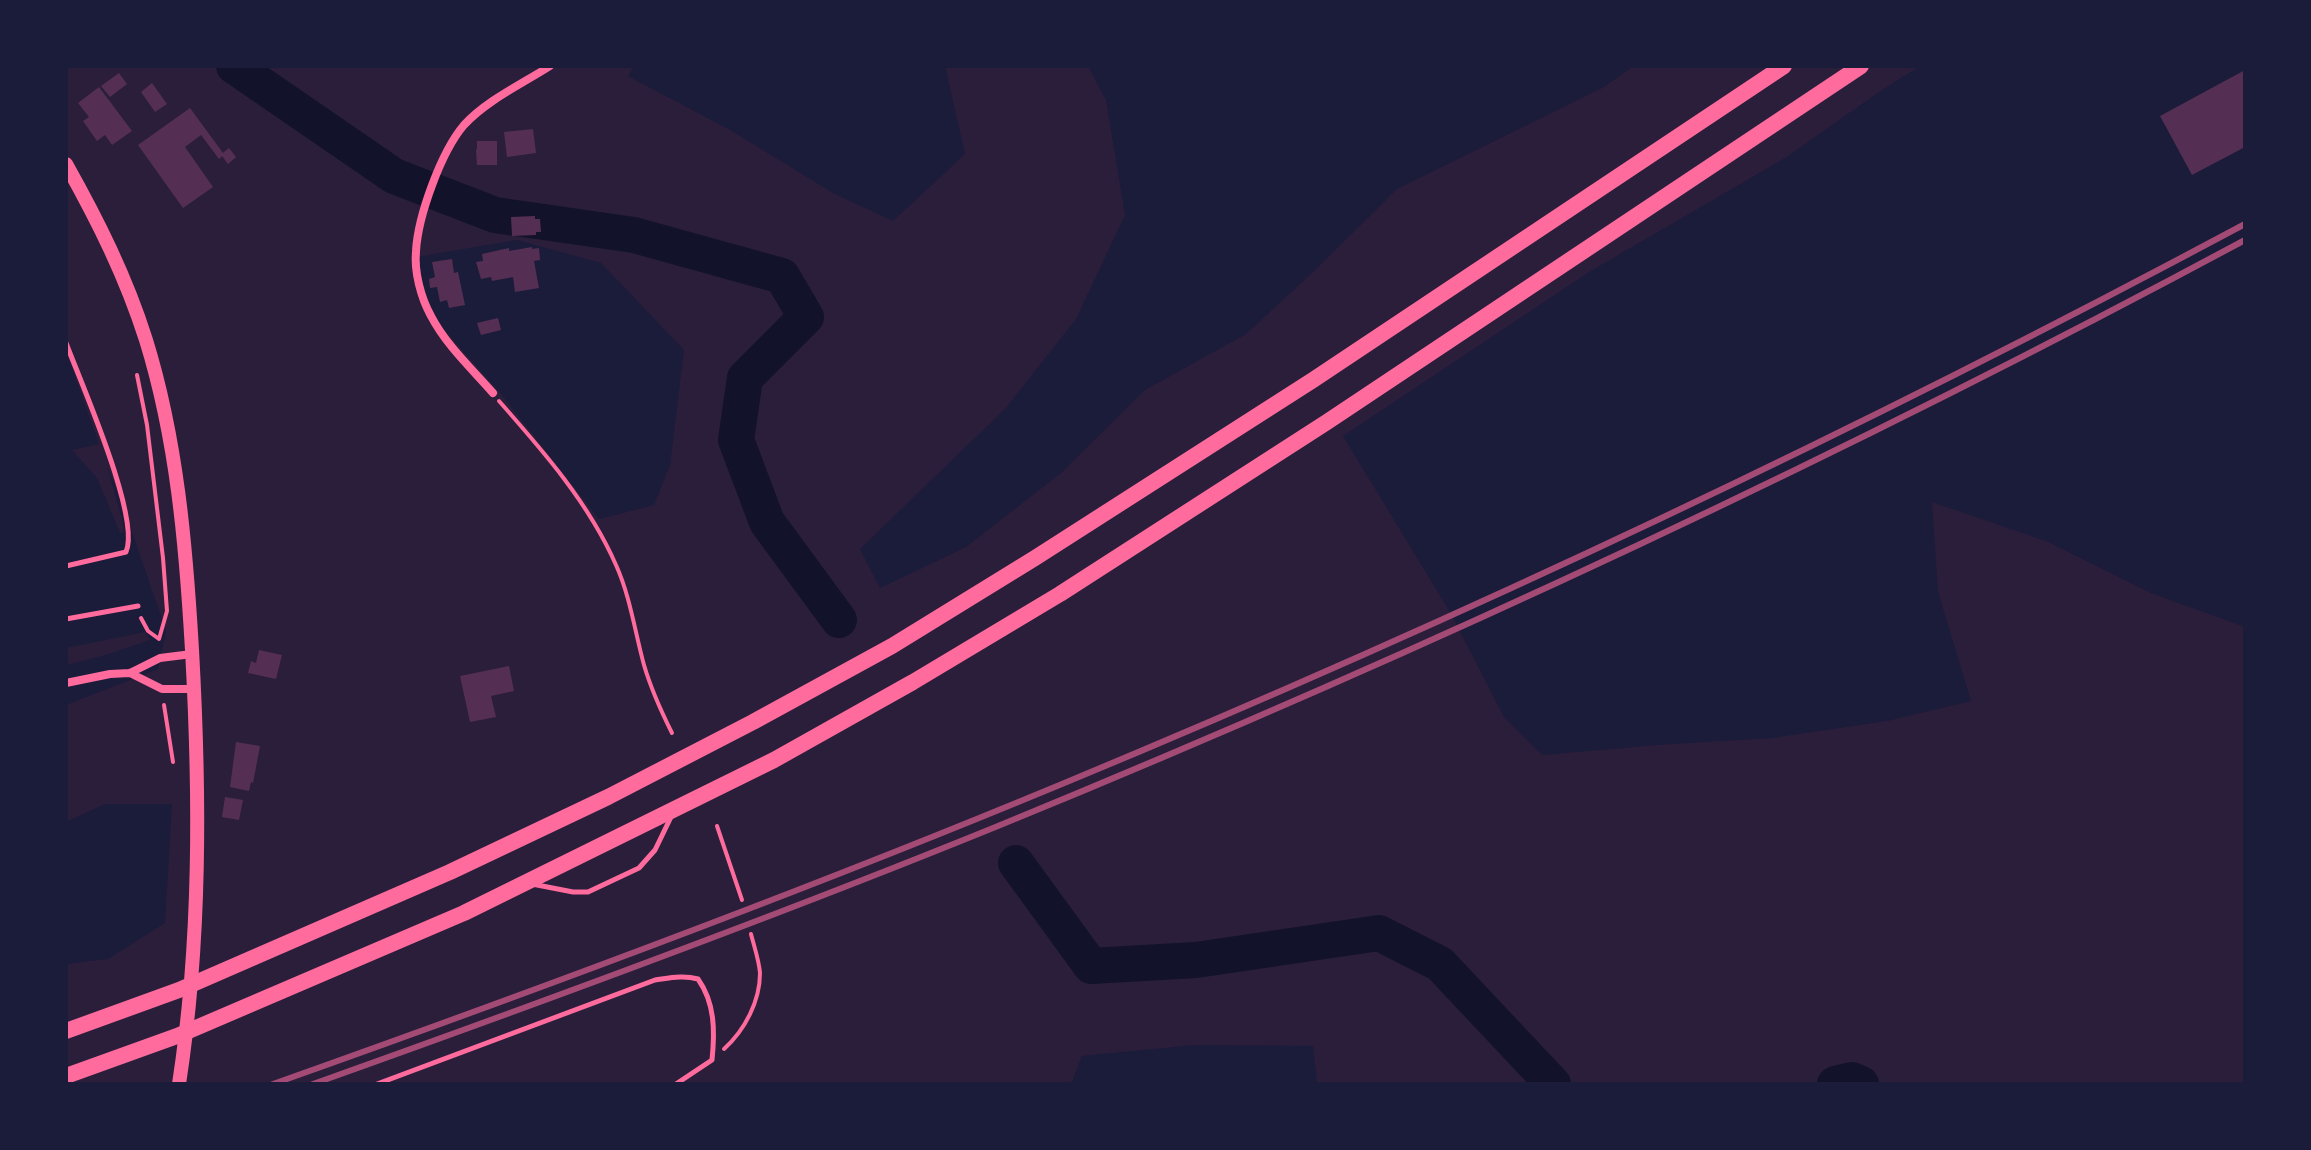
<!DOCTYPE html>
<style>
body{margin:0}
#map{position:relative;width:2311px;height:1150px;overflow:hidden;background:#1b1b3a;font-family:Mulish,sans-serif}
canvas{display:block}
.frame{position:absolute;inset:0;border:68px solid #1b1b3a;pointer-events:none}
</style>
<div id="map">
<canvas width="2311" height="1150"></canvas>
<div class="frame"></div>
</div>
<script>
const ctx = document.querySelector('canvas').getContext('2d');
ctx.lineJoin = 'round';
function fill(path, color) {
  ctx.fillStyle = color;
  ctx.fill(path, 'evenodd');
}
function strokePath(path, color, width, dash) {
  ctx.strokeStyle = color;
  ctx.lineWidth = width;
  ctx.lineCap = dash ? 'butt' : 'round';
  ctx.setLineDash(dash || []);
  ctx.stroke(path);
}
const green = new Path2D(`
 M66,66H634L628,76L732,131L833,193L893,221L965,154L945,66H1088L1106,100L1125,215L1076,319L1006,408L860,549L880,588L966,547L1061,473L1145,390L1246,334L1313,272L1397,189L1602,88L1634,66H1920L1882,90L1785,158L1589,272L1343,436L1450,612L1504,717L1542,755L1658,745L1772,738L1887,721L1971,701L1938,592L1932,502L2046,541L2151,593L2245,627V1084H1317L1313,1046L1195,1045L1082,1056L1071,1084H66V964L108,959L165,923L172,804H105L66,822V705L158,669L166,631L128,520L107,466L122,519L124,533H120L97,478L72,450L99,444L66,351ZM517,240L601,263L684,350L670,465L654,505L599,519L502,395L424,307L411,258Z
 M145,632L150,639L147,641L106,655L66,665V648Z`);
const river = new Path2D(`
 M234,66L394,176L495,215L634,235L782,276L806,317L745,378L736,440L767,522L839,620
 M1016,863L1091,966L1196,960L1379,933L1440,964L1553,1084
 M1835,1084L1852,1080L1861,1084`);
const building = new Path2D(`
 M2245,70V147L2192,175L2160,116Z
 M119,73L127,84L110,97L101,86Z
 M152,83L167,104L155,112L141,92Z
 M99,87L132,131L112,145L105,135L97,141L83,121L89,117L78,103Z
 M190,108L223,153L229,148L236,157L228,164L222,156L219,159L201,135L185,147L213,187L183,208L138,145Z
 M533,129L536,153L507,157L504,132Z
 M477,141H497V165H477L476,150L477,149Z
 M535,216V219H540L541,232H536V235L512,236L511,217Z
 M532,247V249L539,248L540,260L534,261L539,288L515,292L513,277L492,281L491,277L481,279L476,262L483,261L482,254L509,248V251Z
 M452,259L454,273L458,272L465,305L449,308L447,300L440,302L437,287L430,288L429,279L435,277L432,262Z
 M498,318L501,330L481,335L477,323Z
 M259,650L282,655L276,679L248,673L251,661L256,663Z
 M509,666L514,691L491,696L496,717L470,722L460,676Z
 M236,742L260,746L253,783L251,782L249,791L230,787Z
 M225,797L243,800L239,820L222,817Z`);
const path = new Path2D(`
 M137,375L147,425L163,558L167,611L159,639L148,631L141,618
 M499,401C543,451 589,503 616,565C630,596 635,632 644,665C651,689 661,711 672,733
 M164,705L173,762
 M717,826L742,900
 M724,1049C745,1030 760,1001 760,973C759,960 754,946 751,934`);
const service = new Path2D(`
 M66,343C81,383 141,518 126,552L66,566
 M66,619L138,606
 M532,884L573,892H588L639,868L655,850L671,817
 M377,1084L655,980C670,978 683,975 698,979C715,1003 715,1031 712,1060L676,1084`);
const minor = new Path2D(`
 M493,393C472,369 446,345 431,316C421,298 414,272 416,251C418,216 441,152 464,125C487,100 522,84 550,66
 M130,673L162,689H194
 M66,683L110,674L130,673L160,658L192,654`);
const primary = new Path2D(`
 M66,164C98,221 126,277 146,340C177,440 186,546 192,650C200,794 201,941 179,1084`);
const motorway = new Path2D(`
 M66,1031L179,990L450,872L608,797L753,722L892,646L1035,558L1313,380L1784,66
 M66,1076L177,1036L464,913L774,760L913,682L1060,594L1327,422L1861,66`);
const rail = new Path2D(`
 M273,1084C538,990 802,892 1062,784C1465,617 1860,430 2245,224
 M313,1084C543,1002 772,918 998,826C1423,652 1841,457 2245,240`);
fill(green, '#2a1e3b');
strokePath(river, '#12122b', 36);
fill(building, '#542f53');
strokePath(path, '#ff6b9d', 4);
strokePath(service, '#ff6b9d', 5);
strokePath(minor, '#ff6b9d', 8);
strokePath(primary, '#ff6b9d', 14);
strokePath(motorway, '#ff6b9d', 16);
strokePath(rail, '#a44b75', 6);
</script>
